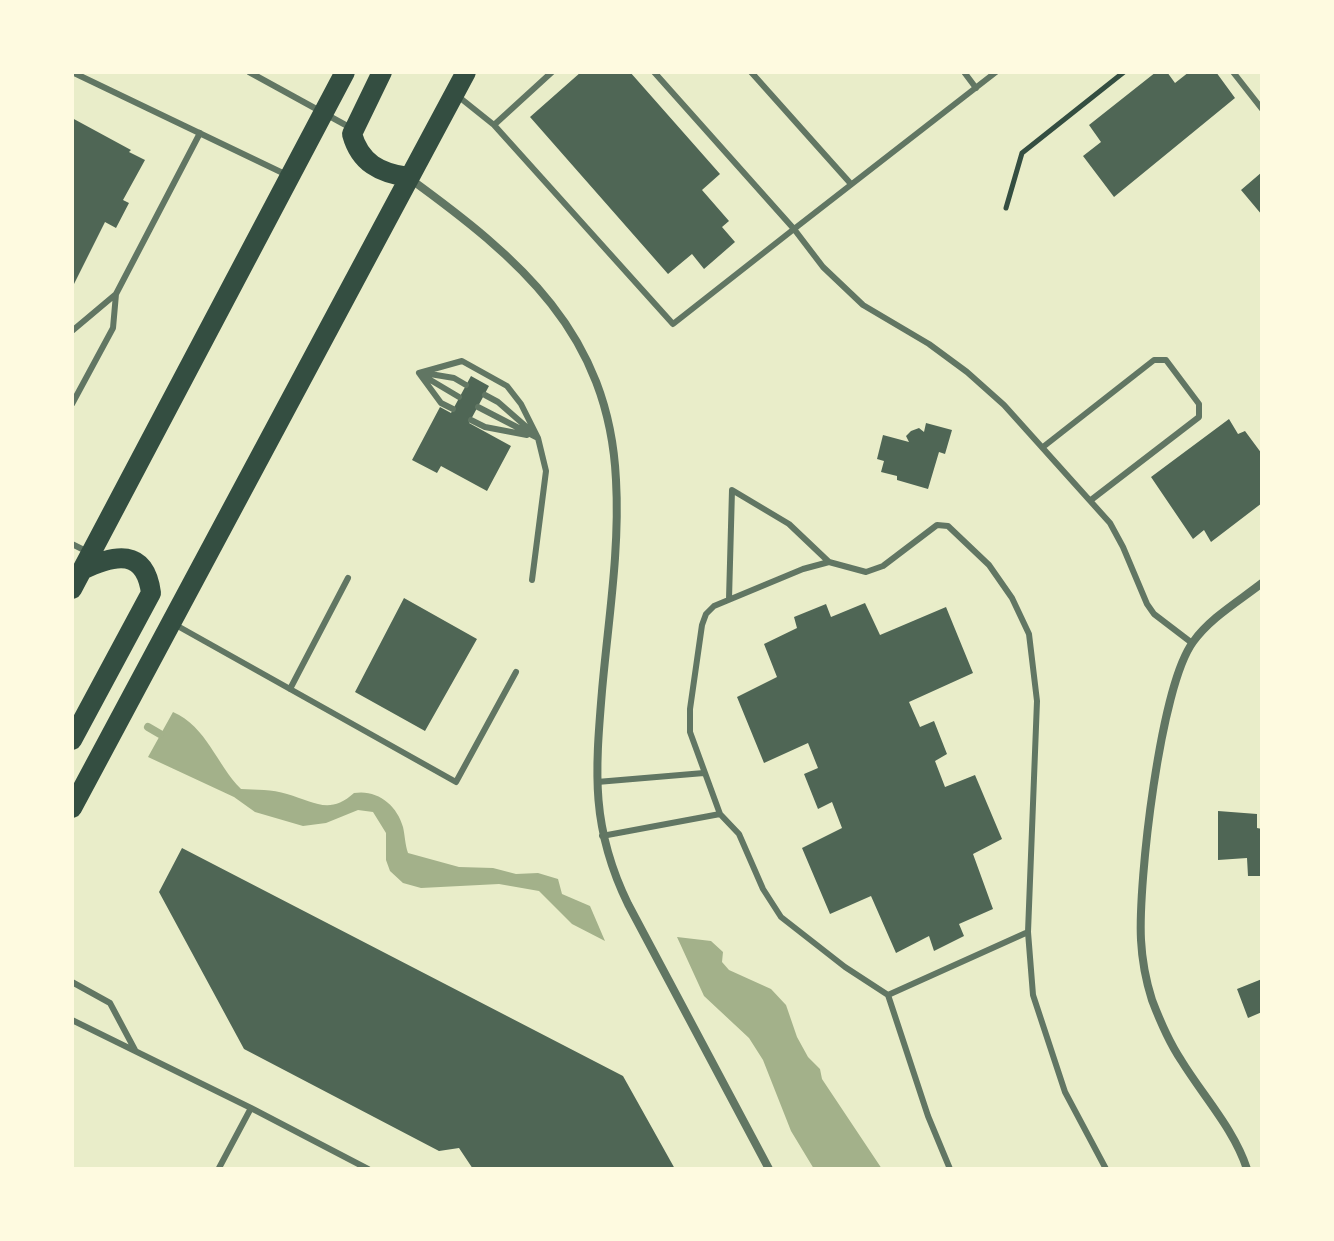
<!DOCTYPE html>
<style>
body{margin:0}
#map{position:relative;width:1334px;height:1241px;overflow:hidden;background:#e9edc9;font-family:"Space Grotesk",sans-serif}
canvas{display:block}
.frame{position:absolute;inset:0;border:74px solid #fefae0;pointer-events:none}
</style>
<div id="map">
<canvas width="1334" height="1241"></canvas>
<div class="frame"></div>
</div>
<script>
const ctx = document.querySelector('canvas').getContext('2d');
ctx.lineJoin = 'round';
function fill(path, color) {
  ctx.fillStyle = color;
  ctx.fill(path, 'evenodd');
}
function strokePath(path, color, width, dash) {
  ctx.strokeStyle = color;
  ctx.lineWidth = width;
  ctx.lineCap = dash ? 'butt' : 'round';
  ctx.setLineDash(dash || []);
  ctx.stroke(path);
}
const water = new Path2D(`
 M173,712C207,727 216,764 241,789C256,790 272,789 287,794C314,802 330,815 354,793C377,789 397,805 403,827C405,836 405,844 408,853L459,867L493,868L516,874L538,873L558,879L562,894L590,906L605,941L572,924L539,891L499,884L421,888L403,883L390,871L386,860V833L373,812L358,810L326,823L303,826L255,812L234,797L148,757Z
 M677,937L711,941L723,952L722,962L729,970L771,989L786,1005L797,1037L808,1057L820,1069L822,1079L882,1169H814L791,1131L763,1060L749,1038L704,996Z`);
const stream = new Path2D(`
 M148,727L160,734`);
const building = new Path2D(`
 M581,72H630L720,174L702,190L729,221L722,227L735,242L704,269L692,254L668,274L530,117Z
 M1156,72H1167L1175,83L1189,72H1216L1235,98L1114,197L1083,156L1101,142L1089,125Z
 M72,118L131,150L129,152L145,160L123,200L129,203L116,228L105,222L72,288Z
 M1262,172V215L1241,190Z
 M471,376L489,386L469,423L511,446L487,491L441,466L437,473L412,460L440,407L451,413Z
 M1229,419L1238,434L1245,431L1262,454V503L1211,542L1204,530L1193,539L1151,477Z
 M926,423L952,430L945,454L939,452L928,489L897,480V476L881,472L884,461L877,459L883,435L909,442L906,436L911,431L919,428L924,432Z
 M404,598L477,639L425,731L355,692Z
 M865,603L880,635L946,607L973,673L909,702L920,727L934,721L947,754L935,761L945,787L975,775L1002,839L973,854L993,909L959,924L964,936L934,951L929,936L896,953L871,896L830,914L802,848L842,828L832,802L818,809L804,774L818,768L808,743L764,763L737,697L777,677L764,644L797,628L794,617L826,604L831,617Z
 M1218,811L1257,814V828L1262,829V876H1248L1247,858L1218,860Z
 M182,848L623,1076L675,1169H473L459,1148L439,1151L244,1049L159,892Z
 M1262,979V1012L1248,1018L1237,989Z`);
const path = new Path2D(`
 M1006,208L1022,153L1124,72`);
const service = new Path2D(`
 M72,72L287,175
 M249,72L351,128
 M751,72L851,184
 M964,72L976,88
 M996,72L794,229L823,267L863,305L929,344L967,372L1004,405L1110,523L1123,547L1147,604L1154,614L1192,643
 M1233,72L1262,109
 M459,97L494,125L673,324L794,229L654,72
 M494,125L552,72
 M72,331L116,294
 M419,373L462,361L507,386L521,404L538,438
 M419,373L441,403L453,409
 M424,373L454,378L466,385
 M422,375L459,397
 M485,395L498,402L530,430
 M72,404L113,328L116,294L200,133
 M478,407L538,438L546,471L532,580
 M471,420L485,427L527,435
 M1043,447L1154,360H1166L1199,404V417L1091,500
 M72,544L86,551
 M729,599L732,490L789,524L829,562
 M174,624L456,782L516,672
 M290,689L348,578
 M597,782L704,773
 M602,836L720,814
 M72,982L110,1003L135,1050
 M888,995L1028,932
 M72,1020L251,1108L219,1168
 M251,1108L368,1169
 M950,1169L928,1116L888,995L845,967L781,917L763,889L739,834L720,814L690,732V709L702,625L706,614L714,606L803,569L829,562L866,572L883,566L937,525L948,526L989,565L1012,598L1029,634L1037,701L1028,932L1033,995L1065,1092L1106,1169`);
const minor = new Path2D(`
 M409,178C519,258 609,333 616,480C620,550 608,622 602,691C595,774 591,828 628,904L769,1169
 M1247,1169C1234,1129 1203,1096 1181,1060C1169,1042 1160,1021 1152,1000C1146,981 1142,960 1141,940C1138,882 1160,687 1193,642C1210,618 1239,601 1262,583`);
const primary = new Path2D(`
 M382,72L352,134C360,163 380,173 408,177
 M72,589L345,72
 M72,740L151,593C145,548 115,554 82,570
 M72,808L466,72`);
fill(water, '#a3b18a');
strokePath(stream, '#a3b18a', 8);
fill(building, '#4f6655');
strokePath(path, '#344e41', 5);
strokePath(service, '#617663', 6);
strokePath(minor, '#617663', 8);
strokePath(primary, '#344e41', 20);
</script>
